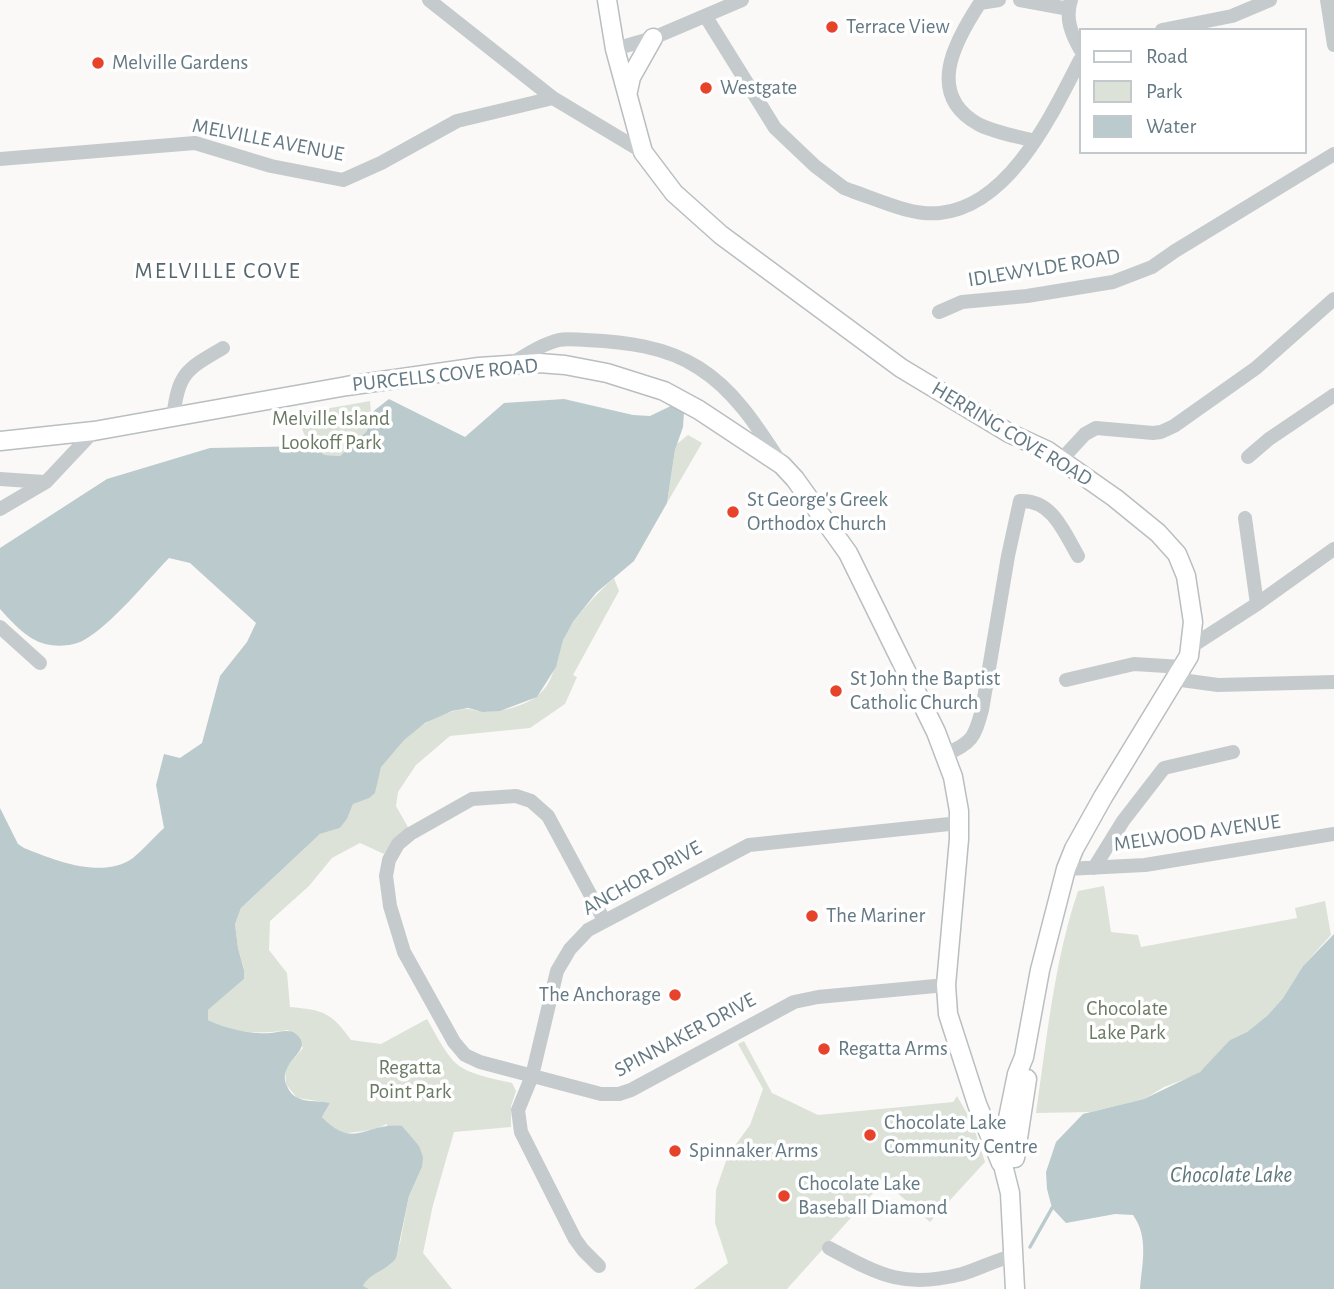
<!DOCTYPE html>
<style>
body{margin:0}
#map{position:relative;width:1334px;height:1289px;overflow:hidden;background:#faf9f7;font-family:"Alegreya Sans",sans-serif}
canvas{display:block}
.legend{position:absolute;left:1079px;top:28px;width:228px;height:126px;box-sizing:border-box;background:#fff;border:2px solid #c1c9cd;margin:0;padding:9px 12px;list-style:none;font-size:21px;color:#647983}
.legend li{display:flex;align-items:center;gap:14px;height:35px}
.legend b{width:35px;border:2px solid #c1c9cd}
</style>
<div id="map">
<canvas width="1334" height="1289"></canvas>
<ul class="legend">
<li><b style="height:9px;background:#fff"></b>Road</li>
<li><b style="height:19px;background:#dce2d8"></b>Park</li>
<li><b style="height:19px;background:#bbcacc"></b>Water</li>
</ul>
</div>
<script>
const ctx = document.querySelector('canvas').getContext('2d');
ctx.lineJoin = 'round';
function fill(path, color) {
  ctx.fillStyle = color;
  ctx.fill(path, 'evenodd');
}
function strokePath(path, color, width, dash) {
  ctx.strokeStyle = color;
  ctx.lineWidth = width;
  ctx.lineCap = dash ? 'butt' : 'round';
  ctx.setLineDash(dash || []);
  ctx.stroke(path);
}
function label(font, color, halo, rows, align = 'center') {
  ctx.font = font + ' "Alegreya Sans",sans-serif';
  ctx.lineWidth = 7;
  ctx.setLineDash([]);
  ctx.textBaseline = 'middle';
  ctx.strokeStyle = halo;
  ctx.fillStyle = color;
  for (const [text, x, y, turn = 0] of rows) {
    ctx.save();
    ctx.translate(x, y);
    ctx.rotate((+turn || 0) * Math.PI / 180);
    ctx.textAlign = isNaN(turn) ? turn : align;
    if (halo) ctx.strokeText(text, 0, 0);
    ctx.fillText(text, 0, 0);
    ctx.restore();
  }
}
const green = new Path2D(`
 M370,401L371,413L367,431L340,456L325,455L309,446L296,414Z
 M688,435L702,443L667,503L675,450L677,444Z
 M614,578L619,591L573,675L577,677L565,704L530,728L450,736L416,765L398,792L396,806L409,829L394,839L384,854L360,843L332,858L309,886L270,921L269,950L287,973L290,1007C323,1010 331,1012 351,1040L381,1044L427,1019C456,1071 455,1070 512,1083L516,1091L511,1106V1127L454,1132L433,1205L423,1253L452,1289H369L363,1286L367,1278L391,1264L400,1243L409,1196L422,1167L386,1124C378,1129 373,1130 364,1131C340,1134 340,1136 322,1117L330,1103L297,1098L286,1084L285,1069L303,1048L288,1030C263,1034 230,1034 208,1020V1010L244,979V969L238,948L235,924L241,908L320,834L340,828L347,819L353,804L375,793C377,785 377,775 381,767C392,741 438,710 466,709C471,709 476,711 482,711C498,713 523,707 537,696C555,683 556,657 563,639C571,621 599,591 614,578Z
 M1104,886L1111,932L1138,935L1141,947L1297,918L1295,908L1325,901L1331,935L1303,966L1283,998L1268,1015L1247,1032L1230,1040L1212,1062L1196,1075L1164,1087L1144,1099L1091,1112L1036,1113C1047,1038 1054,962 1078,891Z
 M744,1041L772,1093L818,1115L953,1102L957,1096L972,1122L985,1162L930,1222L884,1181L787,1289H694L728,1263L715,1223L716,1190L728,1155L750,1125L763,1089L738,1044Z`);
const water = new Path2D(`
 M389,399L465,437L504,403L564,399L633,415L650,416L677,403L684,412L683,427L675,450L667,503L634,561L596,593L573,622L563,640L556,667L537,697L500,711L483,712L468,708L452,711L425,723L404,740L381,767L375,793L369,798L353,804L347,819L340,828L320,834L241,908L235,924L238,948L244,970V979L208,1010V1020C222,1028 254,1035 271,1033C280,1032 290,1028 297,1035C315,1052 276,1061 287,1086C289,1091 293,1096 298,1098C308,1103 320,1100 330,1103L322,1117C354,1151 367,1122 402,1126L419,1146L423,1157L422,1167L409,1196L396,1258C387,1271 370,1272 363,1286L369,1289H0V808L18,844L24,848C54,860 103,880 133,858C144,849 154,837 164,828L156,785L164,754L180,758L202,743L220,676L247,642L256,623L190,563L169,558C145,583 112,624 84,640C72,647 54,647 42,643C26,638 11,621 0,609V548L107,479L210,448L309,446L325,455L340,456L367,431L371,413Z
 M1334,934V1289H1140C1142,1264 1149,1237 1133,1215L1115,1214L1066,1223L1052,1208L1047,1189L1046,1172L1056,1142L1083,1114L1144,1099L1200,1072L1230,1040L1247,1032L1268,1015L1283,998L1303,966Z`);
const stream = new Path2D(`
 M1030,1247L1052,1208`);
const minor = new Path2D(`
 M429,0L553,98L643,152
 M999,0L980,3C955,41 925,94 978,124C995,133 1017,136 1035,141
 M1020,0L1069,9
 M1071,0C1065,18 1071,33 1080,49
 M1327,0L1334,45
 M706,17L775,128L815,166L844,188L852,191C879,200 911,216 940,213C1010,206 1052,114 1080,60
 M1162,30L1232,16L1270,0
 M615,49L653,38L742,0
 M0,159L195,143L271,166L343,180L381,163L457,121L553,98
 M939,312L962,302L1027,296L1113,282L1152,267L1175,251L1334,154
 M511,364C526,355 542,344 559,340C567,338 577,340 586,340C625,342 665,346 699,368C734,390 757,426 779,460
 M173,417C179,373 185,370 223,348
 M1248,457L1269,439L1334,395
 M1060,461L1085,434L1096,428L1153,433L1161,432L1174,426L1256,368L1334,299
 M0,479L44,482
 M0,509L46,482L94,431
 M1245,518L1257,604
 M0,627L40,663
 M1192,646L1257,604L1334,549
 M1174,679L1218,685L1334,682
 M1066,680L1134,664L1182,667
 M945,755C972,742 974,739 982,710L1008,556L1020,501C1052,499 1064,532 1078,556
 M1094,868L1123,821L1164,768L1233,752
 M1066,869L1145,865L1334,834
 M604,920L548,816L531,801L516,796L472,799L410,834L398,844L389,860L386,876L390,906L404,952L454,1042L465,1055L480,1062L601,1094H619L631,1090L794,1002L818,997L946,985
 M829,1248C880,1275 903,1289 962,1274C979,1269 995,1260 1013,1256
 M599,1266L583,1250L575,1239L521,1132L518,1110L532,1076L557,971L570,949L588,930L749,845L959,823`);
const major = new Path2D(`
 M607,0L615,49L643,152L674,193L721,235L901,368L1009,433L1048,451L1115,498L1158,533L1177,554L1186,576L1193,622L1189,656L1103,797L1074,849L1066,869L1040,970L1024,1057L1017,1074L1006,1128L1004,1169L1010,1193L1015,1289
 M628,91L631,77L653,38
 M0,441L94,431L347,386L479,367L539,363L565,365L607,373L664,391L699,410L782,465L795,479L848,553L936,732L953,777L959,811V839L946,985L948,1014L977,1104L1001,1163
 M1015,1158L1027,1079`);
const markers = [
 [832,27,7,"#e7432a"],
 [98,63,7,"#e7432a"],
 [706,88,7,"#e7432a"],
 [733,512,7,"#e7432a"],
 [836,691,7,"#e7432a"],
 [812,916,7,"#e7432a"],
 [675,995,7,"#e7432a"],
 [824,1049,7,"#e7432a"],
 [870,1135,7,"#e7432a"],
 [675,1151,7,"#e7432a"],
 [784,1196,7,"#e7432a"]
];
const poiNames = [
 ["Terrace View",846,27],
 ["Melville Gardens",112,63],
 ["Westgate",720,88],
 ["St George's Greek",747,500],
 ["Orthodox Church",747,524],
 ["St John the Baptist",850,679],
 ["Catholic Church",850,703],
 ["The Mariner",826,916],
 ["The Anchorage",661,995,"right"],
 ["Regatta Arms",838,1049],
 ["Chocolate Lake",884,1123],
 ["Community Centre",884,1147],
 ["Spinnaker Arms",689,1151],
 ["Chocolate Lake",798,1184],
 ["Baseball Diamond",798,1208]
];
const streetNames = [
 ["MELVILLE AVENUE",268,140,11],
 ["IDLEWYLDE ROAD",1044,268,-9],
 ["PURCELLS COVE ROAD",445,375,-6],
 ["HERRING COVE ROAD",1012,434,31],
 ["MELWOOD AVENUE",1197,833,-8],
 ["ANCHOR DRIVE",642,878,-29],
 ["SPINNAKER DRIVE",685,1035,-28]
];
const parkNames = [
 ["Melville Island",331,419],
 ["Lookoff Park",331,443],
 ["Chocolate",1127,1009],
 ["Lake Park",1127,1033],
 ["Regatta",410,1068],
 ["Point Park",410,1092]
];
const neighbourhoodNames = [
 ["MELVILLE COVE",218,271]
];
const waterNames = [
 ["Chocolate Lake",1231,1175]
];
fill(green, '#dce2d8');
fill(water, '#bbcacc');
strokePath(stream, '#bbcacc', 3.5);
strokePath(major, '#b9bec1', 21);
strokePath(minor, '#c5cbcd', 14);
strokePath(major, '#fff', 18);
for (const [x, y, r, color] of markers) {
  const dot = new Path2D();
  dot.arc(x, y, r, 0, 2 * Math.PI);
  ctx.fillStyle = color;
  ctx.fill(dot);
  strokePath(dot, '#fff', 2.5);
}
label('21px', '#647983', '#fff', poiNames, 'left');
label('21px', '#647983', '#fff', streetNames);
label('21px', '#6a7a63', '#fff', parkNames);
ctx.letterSpacing = '2px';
label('23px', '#56666e', '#fff', neighbourhoodNames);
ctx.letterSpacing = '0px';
label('italic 23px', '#5f787c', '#fff', waterNames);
</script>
